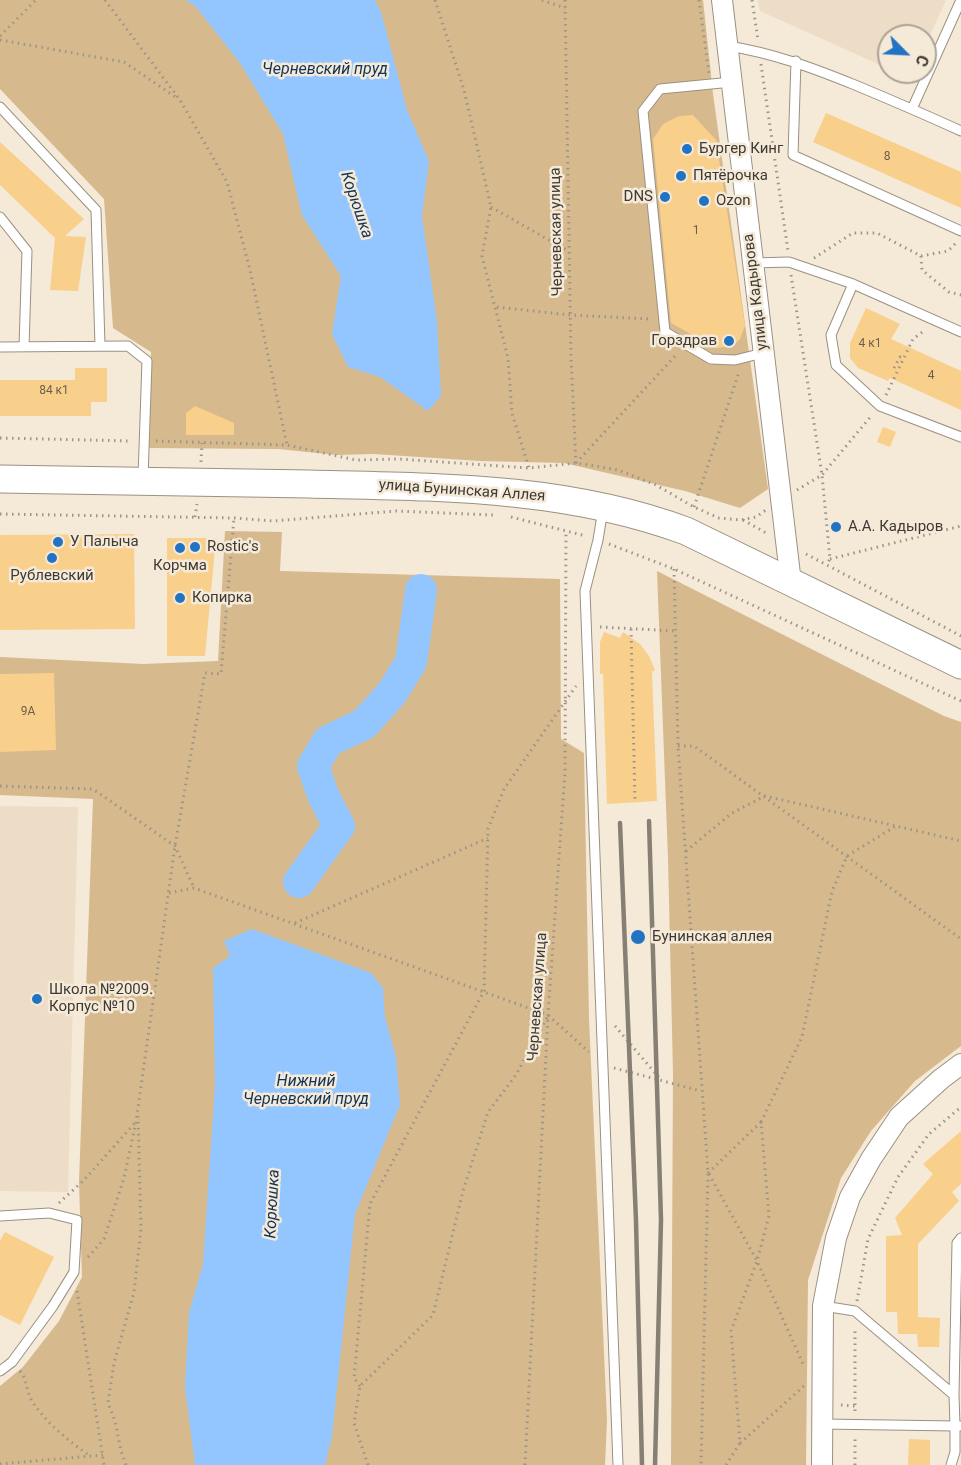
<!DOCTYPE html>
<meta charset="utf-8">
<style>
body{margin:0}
#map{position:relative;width:961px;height:1465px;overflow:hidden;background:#f5e9d8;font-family:Roboto,sans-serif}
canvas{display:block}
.north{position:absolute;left:877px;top:24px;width:60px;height:60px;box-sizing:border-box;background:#f5e9d8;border:2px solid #aca396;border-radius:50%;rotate:114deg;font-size:16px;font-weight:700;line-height:24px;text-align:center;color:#3e3a33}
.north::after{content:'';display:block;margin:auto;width:21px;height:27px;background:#2274c2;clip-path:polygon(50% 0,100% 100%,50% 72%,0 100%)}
</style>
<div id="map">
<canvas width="961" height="1465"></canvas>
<div class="north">С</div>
</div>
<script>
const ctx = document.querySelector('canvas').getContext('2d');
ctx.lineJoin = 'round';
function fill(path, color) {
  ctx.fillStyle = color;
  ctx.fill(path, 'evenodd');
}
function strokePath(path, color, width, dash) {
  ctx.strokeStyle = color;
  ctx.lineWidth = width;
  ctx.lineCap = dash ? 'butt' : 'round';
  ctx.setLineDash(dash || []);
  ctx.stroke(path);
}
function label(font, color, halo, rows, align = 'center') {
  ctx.font = font + ' Roboto,sans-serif';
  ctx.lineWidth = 5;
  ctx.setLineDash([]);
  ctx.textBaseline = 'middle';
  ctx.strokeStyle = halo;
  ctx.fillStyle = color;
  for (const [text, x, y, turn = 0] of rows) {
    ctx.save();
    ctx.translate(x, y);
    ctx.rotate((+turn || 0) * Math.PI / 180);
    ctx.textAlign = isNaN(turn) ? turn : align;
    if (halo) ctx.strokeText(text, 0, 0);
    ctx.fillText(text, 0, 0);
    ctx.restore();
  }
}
const built = new Path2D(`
 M758,0H946L925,46V36H889V69L760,11Z
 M0,806L78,807L68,1192L0,1191Z`);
const green = new Path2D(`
 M0,0H703L713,94L768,489L740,508L685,491L564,463L480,461L374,454L337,455L278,449L149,448L151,352L113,328L104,199L0,89Z
 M225,531L282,532L280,571L560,579L561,739L584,753L589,1019L607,1420L605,1465H0V1386L23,1367L59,1321L82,1277L79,1182L93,799L0,795V657L143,664L218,661Z
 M657,571L944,716L961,722V1046L915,1081L871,1131L841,1178L808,1280L806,1465H671L673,1073L668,858Z`);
const water = new Path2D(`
 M186,0H375L381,12L407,110L429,161L422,216L437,321L441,396L428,411L380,377L348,367L332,334L341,276L302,215L283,134L240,63L196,7Z
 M252,929L371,973L383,988L385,1017L396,1057L400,1105L355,1214L332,1436L325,1465H195L185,1387L189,1313L203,1264L215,1085L213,968L230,956L224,941Z`);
const river = new Path2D(`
 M299,882L339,826L323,795L313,766L328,741L364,724L392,693L411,662L421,590`);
const building = new Path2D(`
 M826,113L961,172V208L813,142Z
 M693,115L716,140L745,326L740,339L733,346L716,348L671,323L653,139L663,124L679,116Z
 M0,142L84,219L65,236L86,237L78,291L50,290L55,238L0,185Z
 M866,308L900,324L891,339L961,371V410L890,378L888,381L858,368L850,358V343Z
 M75,368H107V402H91V416H0V380H75Z
 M195,406L234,423V435H186V413Z
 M883,427L896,432L890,447L877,442Z
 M134,534L135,629L0,630V535Z
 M167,538H216L205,656H167Z
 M604,632L620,638L623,632L640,644L649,656L655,670L652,672L657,801L607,804L603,674H600V642Z
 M54,673L56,750L0,752V674Z
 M961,1131V1184L952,1192L959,1201L918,1244V1317L940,1318L939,1347H918L917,1334H898L897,1312H886V1236L902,1235L895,1218L933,1174L923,1164Z
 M5,1232L54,1257L20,1325L0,1315V1241Z
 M909,1439L930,1440V1465H908Z`);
const path = new Path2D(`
 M105,0L180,100L227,182L250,270L287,445
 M435,0L464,90L491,207L482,256L508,358L512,413L529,468
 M542,0L565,8
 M565,0L571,357L576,463
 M699,0L709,73
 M752,0L758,40
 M0,36L36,0
 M0,40L124,62L177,98
 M761,64L788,251
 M491,207L568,251
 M921,256L922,270L949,292L961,295
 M814,258L853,233H877L921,256L948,251L956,243
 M791,275L822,475L830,559L827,564
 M497,307L570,315L650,319
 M894,368L900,357L904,358
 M886,395L913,339L925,330
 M0,438L131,441
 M156,441L287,445L356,460L399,459L529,468L576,463L618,470L656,485L694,507L719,518L741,520L756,517L766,510
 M201,462L202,443
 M576,463L677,354
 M797,490L822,475L872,415
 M694,507L739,372
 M0,514L234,518L273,521L396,511L493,515
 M195,517L197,504
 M511,517L586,536
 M743,520L768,534
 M609,544L674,569L961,701
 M806,554L961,636
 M830,559L961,526
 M674,569L678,746L708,1173L701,1465
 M600,627L676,631
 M631,629L635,802
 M678,746H694L961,939
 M0,786L93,789L175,846L194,888
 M686,851L732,813L765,796L961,841
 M169,893L194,888L548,1015L589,1052
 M295,923L488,838
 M615,1026L661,1080
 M614,1068L701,1091
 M708,1173L761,1122
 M709,1174L757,1261L803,1364
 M59,1203L84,1180L135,1123
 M88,1257L104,1239L124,1178L136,1122L175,846L205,673L221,674L234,518
 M77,1291L104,1465
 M857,1301L868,1239L898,1177L929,1134L961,1107
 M20,1371C27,1379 26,1388 30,1397C41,1419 70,1442 90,1456
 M360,1386L354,1378L370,1204L484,991L488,829L504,789L576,686
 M841,1405L855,1406
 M855,1411V1328
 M740,1443L804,1386
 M0,1464L103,1455
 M126,1465L121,1451L115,1421L108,1403L114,1363L134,1292L141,1229L138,1116
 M368,1465L354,1423L360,1386L433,1315L463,1191L488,1112L516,1075L548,1016
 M525,1465L548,1015L565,772L566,531
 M726,1465L740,1443L731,1331L757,1261L769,1216L761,1122L802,1037L832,891L847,856L896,826
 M855,1465V1436`);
const lane = new Path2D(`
 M728,46C773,53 813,68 855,85C891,100 926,115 961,131
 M796,61L793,155L961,231
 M732,82L660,89L643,111L665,332L711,359L735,360L763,353
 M0,107L96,210L100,346
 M912,109L961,0
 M0,217L27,251L24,347
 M753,263L789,262L853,284L961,332
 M853,284L831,335L836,365L880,406L961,437
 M0,347L128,346L147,361L143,478
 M603,509L598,540L585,591L618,1465
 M0,1216L49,1213L77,1220L74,1272L53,1306L12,1362L0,1371
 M823,1306L855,1311L954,1395L955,1426H961
 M954,1395L957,1243L961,1238
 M822,1424L955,1426V1452L951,1465`);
const street = new Path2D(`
 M722,0L791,583
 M822,1465L823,1306L836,1238L850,1197L871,1159L899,1117L941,1079L961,1064`);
const secondary = new Path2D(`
 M0,479C103,480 206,482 309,484C437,487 565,486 686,531L961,665`);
const rail = new Path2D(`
 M649,821L661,1220L655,1465
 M620,823L636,1221L642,1465`);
const markers = [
 [687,149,6,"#2274c2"],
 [681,176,6,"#2274c2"],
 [665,197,6,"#2274c2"],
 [704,201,6,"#2274c2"],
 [729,341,6,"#2274c2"],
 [836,527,6,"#2274c2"],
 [58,542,6,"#2274c2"],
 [195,547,6,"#2274c2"],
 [180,548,6,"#2274c2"],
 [52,558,6,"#2274c2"],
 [180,598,6,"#2274c2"],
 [638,937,8,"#2274c2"],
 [37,999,6,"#2274c2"]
];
const numberNames = [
 ["8",887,157],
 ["1",696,231],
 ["4 к1",870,344],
 ["4",931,376],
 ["84 к1",54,391],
 ["9А",28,712]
];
const poiNames = [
 ["Бургер Кинг",699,149],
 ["Пятёрочка",693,176],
 ["DNS",653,197,"right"],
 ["Ozon",716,201],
 ["Горздрав",717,341,"right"],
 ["А.А. Кадыров",848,527],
 ["У Палыча",70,542],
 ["Rostic's",207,547],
 ["Корчма",180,566,"center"],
 ["Рублевский",52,576,"center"],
 ["Копирка",192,598],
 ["Бунинская аллея",652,937],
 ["Школа №2009.",49,990],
 ["Корпус №10",49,1007]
];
const streetNames = [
 ["Черневская улица",557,232,-91],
 ["улица Кадырова",756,292,-97],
 ["улица Бунинская Аллея",462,491,4],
 ["Черневская улица",538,997,-86]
];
const waterNames = [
 ["Черневский пруд",325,70],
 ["Корюшка",356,205,71],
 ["Нижний",306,1082],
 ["Черневский пруд",306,1100],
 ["Корюшка",273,1204,-87]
];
fill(built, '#edddc6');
fill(green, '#d6b98d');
fill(water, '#93c6ff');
strokePath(river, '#93c6ff', 32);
fill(building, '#f9cf8c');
strokePath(lane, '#9b9181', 11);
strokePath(street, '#9b9181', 22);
strokePath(secondary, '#9b9181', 29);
strokePath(path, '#9c9488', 3, [1.5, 4.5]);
strokePath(lane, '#fff', 9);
strokePath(street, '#fff', 20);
strokePath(secondary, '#fff', 27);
strokePath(rail, '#867f74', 4.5);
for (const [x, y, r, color] of markers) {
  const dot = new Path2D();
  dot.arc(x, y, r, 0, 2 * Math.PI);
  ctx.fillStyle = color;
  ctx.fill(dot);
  strokePath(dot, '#f5e9d8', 2);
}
label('12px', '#6d5f49', null, numberNames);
label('15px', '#3e3a33', '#f5e9d8', poiNames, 'left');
label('15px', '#3e3a33', '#f5e9d8', streetNames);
label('italic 16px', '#103357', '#f5e9d8', waterNames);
</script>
